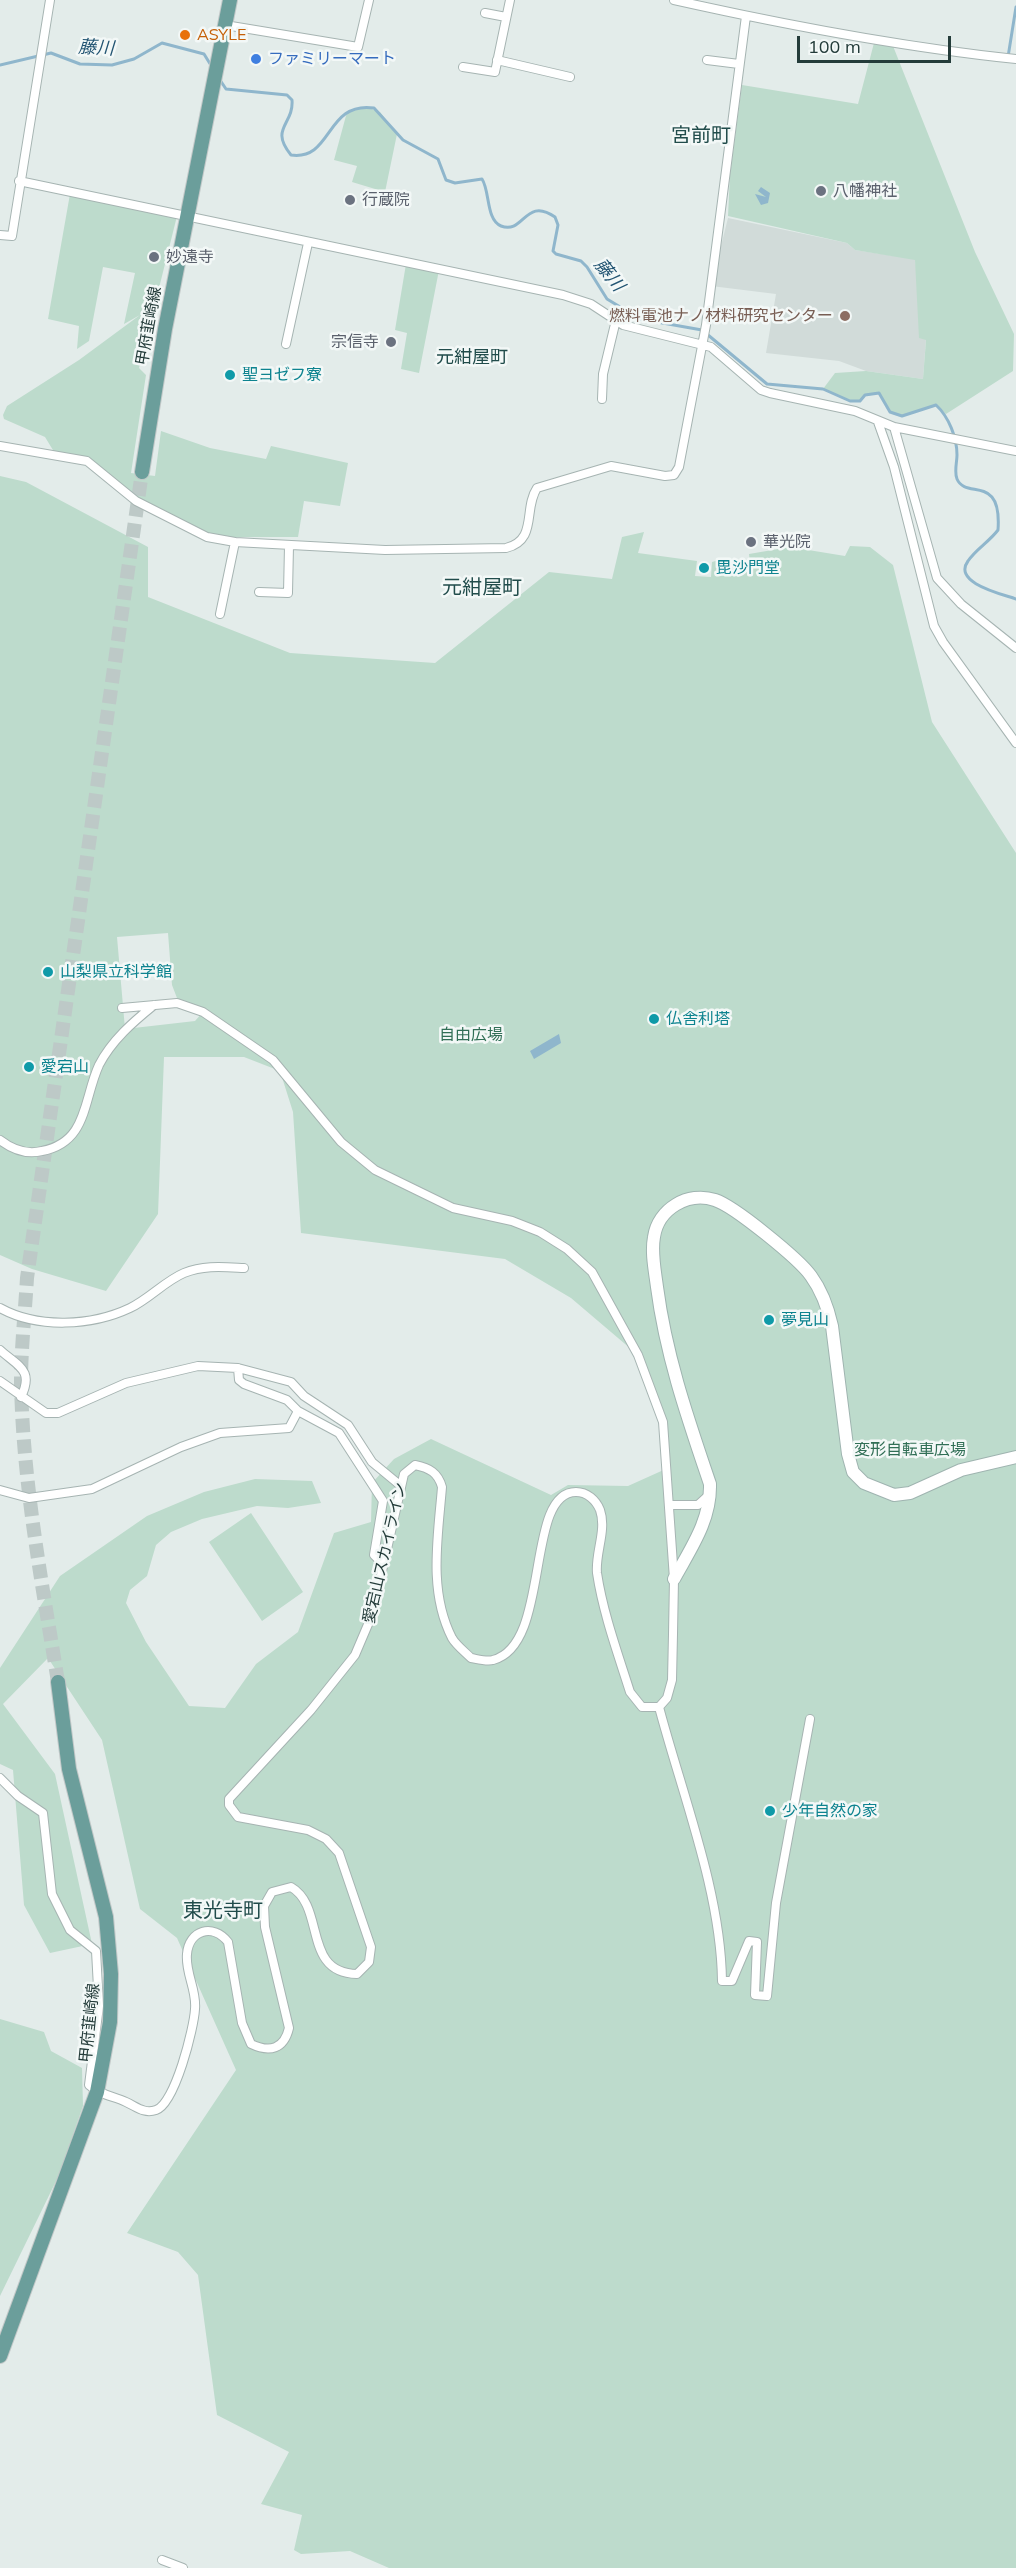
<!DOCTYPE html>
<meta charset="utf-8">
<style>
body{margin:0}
#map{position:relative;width:1016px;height:2568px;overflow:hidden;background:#e3ecea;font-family:Mulish,sans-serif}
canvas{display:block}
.scale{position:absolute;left:797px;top:36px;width:154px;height:27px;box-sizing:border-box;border:3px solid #243c3a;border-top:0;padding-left:8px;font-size:18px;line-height:21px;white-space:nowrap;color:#243c3a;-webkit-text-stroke:4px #f3f8f7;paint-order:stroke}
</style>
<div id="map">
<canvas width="1016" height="2568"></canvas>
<div class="scale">100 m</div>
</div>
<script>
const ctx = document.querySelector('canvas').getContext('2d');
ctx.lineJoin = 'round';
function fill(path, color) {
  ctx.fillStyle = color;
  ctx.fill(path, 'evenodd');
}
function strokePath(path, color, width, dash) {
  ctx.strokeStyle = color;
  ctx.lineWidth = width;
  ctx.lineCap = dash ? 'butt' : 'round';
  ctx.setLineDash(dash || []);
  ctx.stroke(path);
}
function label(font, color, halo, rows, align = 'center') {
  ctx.font = font + ' Mulish,"Noto Sans JP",sans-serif';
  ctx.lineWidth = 5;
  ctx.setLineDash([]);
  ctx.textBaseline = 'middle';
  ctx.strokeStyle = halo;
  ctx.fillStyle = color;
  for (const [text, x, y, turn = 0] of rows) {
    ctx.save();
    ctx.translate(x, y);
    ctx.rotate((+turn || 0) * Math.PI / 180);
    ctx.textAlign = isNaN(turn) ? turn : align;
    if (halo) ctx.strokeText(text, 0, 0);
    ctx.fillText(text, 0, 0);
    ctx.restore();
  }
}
const built = new Path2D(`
 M728,218L847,243L855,250L915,259L926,339L923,379L866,371L839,361L766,353L776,294L711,286Z`);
const green = new Path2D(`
 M874,43L893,46L975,252L1014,334L1013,371L946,414L936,405L902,416L890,412L879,393L865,395L860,401H850L823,389L835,373L866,371L923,379L926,340L919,338L915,260L855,250L847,243L728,216L730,175L742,85L858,104Z
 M366,107L380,112L397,134L385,192L352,182L357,166L334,160L347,112Z
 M70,194L177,216L139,368L146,375L131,473L155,476L161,431L210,448L266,459L271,446L348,463L340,506L304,501L298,537H207L136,501L87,461L56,455L45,437L4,419L3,415L7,406L79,360L140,315L124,324L135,273L103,267L89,341L77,349L79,326L48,319Z
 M406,264L439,270L419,373L401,369L407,333L395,330Z
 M0,476L26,482L148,547V597L290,653L435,663L549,572L612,579L622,537L644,532L638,553L697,561L695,576L711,577L712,562L726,558L727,566L750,565L749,554L790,547L845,556L850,546L870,547L893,565L932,722L1016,853V2568H389L350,2551L301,2554L294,2550L302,2515L261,2504L289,2452L217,2415L198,2275L178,2252L127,2233L236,2070L177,1938L140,1909L102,1740L48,1658L3,1704L55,1774L92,1944L50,1953L24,1905L13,1770L0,1764V1668L60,1576L147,1516L204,1492L255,1479L312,1481L321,1503L288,1508L257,1506L202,1519L171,1532L156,1545L147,1576L130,1590L126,1603L146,1642L189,1706L225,1708L256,1664L298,1632L334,1533L371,1522L372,1483L394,1459L431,1439L551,1495L568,1485L628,1486L668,1468L663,1422L638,1355L571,1298L505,1259L301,1233L293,1112L280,1071L244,1057H164L158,1214L106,1291L32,1269L0,1255ZM168,933L172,985L177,998L203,1012L195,1021L125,1029L117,937Z
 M251,1513L303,1592L262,1621L209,1542Z
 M0,2019L44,2032L51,2051L82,2068L83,2106L59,2175L0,2296Z`);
const water = new Path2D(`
 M761,187L770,193L768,203L761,205L755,194L766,197L758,191Z
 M559,1034L561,1043L534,1059L530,1051Z`);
const stream = new Path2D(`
 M1008,57L1016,7
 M0,65L51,53L80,64L112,65L134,59L162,43L204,54L212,67
 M220,80L226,89L287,95L292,100C294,125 269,128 291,155C333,161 325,101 374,108L403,140L438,159L446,180L455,183L482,179C490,191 486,220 501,226C524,235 525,196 555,217L558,225L553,251L556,254L581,261L587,267L607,299L640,319L702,330L767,384L823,389L850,401H860L865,395L879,393L890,412L902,416L936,405C949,417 957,438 957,455C957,462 954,472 957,479C966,500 1002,473 998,530C989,542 976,549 968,561C952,583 1002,594 1016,599`);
const primaryTunnel = new Path2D(`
 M58,1682C42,1583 23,1484 21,1383C21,1348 25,1313 27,1278L142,472`);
const minor = new Path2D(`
 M674,0C786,25 901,47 1016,59
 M485,13L506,17
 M225,25L358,47L369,0
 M497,60L570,77
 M707,60L739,64
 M463,67L495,72L510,0
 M19,181L563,295L591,304L623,325L711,347L761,390L770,393L855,411L894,427L1016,451
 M0,235L12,236L50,0
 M286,344L308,243
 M602,399L603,374L616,320
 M878,422L894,467L934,626L943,642L1016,743
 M894,427L937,578L961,604L1016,648
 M0,446L87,461L136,501L207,537L235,542L385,550L506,548C538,540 523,509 537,488L611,466L665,476L674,475L679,467L706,325L746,16
 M259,592L288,593L289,546
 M220,614L235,542
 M0,1140C13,1150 26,1155 42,1151C88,1142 83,1100 99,1065C112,1040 133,1022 154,1005
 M0,1308C38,1329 92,1326 130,1308C149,1299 165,1281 184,1273C204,1265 223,1267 244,1268
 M0,1350C19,1367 34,1370 21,1397
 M238,1368L239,1380L244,1384L287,1400L298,1411L339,1433L383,1501L374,1555L383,1564
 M0,1381L46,1413H58L126,1383L198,1366L238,1368L291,1382L304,1396L348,1425L372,1462L401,1486
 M0,1490L29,1498L92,1489L181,1447L220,1433L289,1428L298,1411
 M670,1505H698L710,1494
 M659,1707C682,1794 721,1892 722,1981H732L749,1941L757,1942L755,1995L767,1996L776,1903L810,1719
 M0,1778L18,1796L43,1813L52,1894L70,1930L96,1951L99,2006L89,2085C100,2095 113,2096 126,2102C137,2107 144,2114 156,2110C175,2104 194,2028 195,2009C197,1990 185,1973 187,1954C189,1930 213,1923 228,1942L242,2023L251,2044C270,2053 284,2049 289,2028L265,1927L264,1906L272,1892L291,1887C326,1907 302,1973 357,1974L369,1962L371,1947L339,1853L326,1839L308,1830L238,1817L229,1805V1799L311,1710L355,1655L372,1615L404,1474L415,1465C430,1468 438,1473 442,1487C438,1537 428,1591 452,1638C456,1645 465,1652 471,1658C477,1659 487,1662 493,1660C552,1645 524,1492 576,1492C587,1492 596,1500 600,1510C607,1530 595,1553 597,1573C603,1613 618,1654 630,1692L642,1707H659L667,1698L672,1680L673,1634L674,1579L663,1422L638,1355L592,1272L567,1249L540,1232L512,1221L453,1208L375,1170L341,1142L273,1060L203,1012L177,1003L122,1008
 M162,2560L183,2568`);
const secondary = new Path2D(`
 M674,1579C691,1548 711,1520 710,1484C688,1419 666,1356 657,1287C655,1271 651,1253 654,1237C658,1209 688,1191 715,1200C734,1206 799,1259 811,1276C822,1291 828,1308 832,1326L848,1454L853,1472L864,1483L894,1495L910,1493L961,1470L1016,1457`);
const primary = new Path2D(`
 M142,472L165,329L230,0
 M0,2356L97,2092L110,2022L111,1974L106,1917L69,1769L58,1682`);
const markers = [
 [185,35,6,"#e8710a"],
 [256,59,6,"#3f7fe0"],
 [821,191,6,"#6b7280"],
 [350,200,6,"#6b7280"],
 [154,257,6,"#6b7280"],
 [845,316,6,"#8d6e63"],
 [391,342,6,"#6b7280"],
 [230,375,6,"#0f9aa8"],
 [751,542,6,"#6b7280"],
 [704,568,6,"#0f9aa8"],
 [48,972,6,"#0f9aa8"],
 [654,1019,6,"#0f9aa8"],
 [29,1067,6,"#0f9aa8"],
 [769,1320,6,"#0f9aa8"],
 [770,1811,6,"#0f9aa8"]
];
const foodNames = [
 ["ASYLE",197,35]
];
const shopNames = [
 ["ファミリーマート",268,59]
];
const worshipNames = [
 ["八幡神社",833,191],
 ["行蔵院",362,200],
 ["妙遠寺",166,257],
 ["宗信寺",379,342,"right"],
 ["華光院",763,542]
];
const educationNames = [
 ["燃料電池ナノ材料研究センター",833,316]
];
const streetNames = [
 ["甲府韮崎線",149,326,-80],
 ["愛宕山スカイライン",385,1553,-77],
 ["甲府韮崎線",90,2023,-84]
];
const cultureNames = [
 ["聖ヨゼフ寮",242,375],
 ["毘沙門堂",716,568],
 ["山梨県立科学館",60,972],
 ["仏舎利塔",666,1019],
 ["愛宕山",41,1067],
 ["夢見山",781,1320],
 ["少年自然の家",782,1811]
];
const parkNames = [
 ["自由広場",471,1035],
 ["変形自転車広場",910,1450]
];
const waterNames = [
 ["藤川",96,48,3],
 ["藤川",609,275,51]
];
const neighbourhoodNames = [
 ["元紺屋町",472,358]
];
const quarterNames = [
 ["宮前町",701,136],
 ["元紺屋町",482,588],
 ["東光寺町",223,1911]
];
fill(built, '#d1dbd9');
fill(green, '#bddbcc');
fill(water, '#8fb6cc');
strokePath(stream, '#8fb6cc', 3);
strokePath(primaryTunnel, '#bdc9c7', 14, [14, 7]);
strokePath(minor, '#a6b4b2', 10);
strokePath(secondary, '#9fb4b0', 14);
strokePath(primary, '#c2c8c8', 16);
strokePath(minor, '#fff', 8);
strokePath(secondary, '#fff', 12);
strokePath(primary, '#6b9e9b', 14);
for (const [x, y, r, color] of markers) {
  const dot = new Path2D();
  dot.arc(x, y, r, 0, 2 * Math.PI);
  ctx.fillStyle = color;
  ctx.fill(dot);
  strokePath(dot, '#f3f8f7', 2);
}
label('16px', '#c56008', '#f3f8f7', foodNames, 'left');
label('16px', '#366cbe', '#f3f8f7', shopNames, 'left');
label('16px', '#5b616d', '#f3f8f7', worshipNames, 'left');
label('16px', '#785e54', '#f3f8f7', educationNames, 'right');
label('16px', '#243c3a', '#f3f8f7', streetNames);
label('16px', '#0d838f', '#f3f8f7', cultureNames, 'left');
label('16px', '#316f56', '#f3f8f7', parkNames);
label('italic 18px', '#235573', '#f3f8f7', waterNames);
label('18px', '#214c4b', '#f3f8f7', neighbourhoodNames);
label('20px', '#214c4b', '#f3f8f7', quarterNames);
</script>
